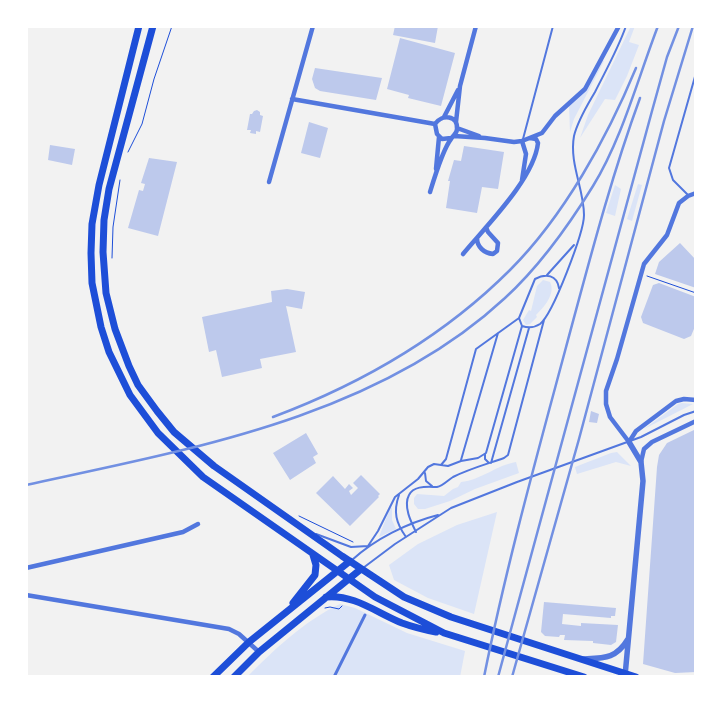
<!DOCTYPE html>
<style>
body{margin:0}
#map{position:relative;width:722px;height:703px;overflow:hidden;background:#f2f2f2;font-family:"Archivo Narrow",sans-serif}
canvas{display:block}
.frame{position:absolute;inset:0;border:28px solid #fff;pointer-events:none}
</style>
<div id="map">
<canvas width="722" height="703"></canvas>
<div class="frame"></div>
</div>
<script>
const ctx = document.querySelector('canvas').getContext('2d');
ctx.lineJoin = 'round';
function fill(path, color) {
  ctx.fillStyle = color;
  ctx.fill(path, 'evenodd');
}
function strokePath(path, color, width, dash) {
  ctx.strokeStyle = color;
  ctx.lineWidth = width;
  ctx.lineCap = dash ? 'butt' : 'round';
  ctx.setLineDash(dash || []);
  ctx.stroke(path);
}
const green = new Path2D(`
 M631,26H635L629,42L639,45L627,76L615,100L605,99L580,138L588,115Z
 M603,60L604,61L574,119L570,132L569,106L578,97Z
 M638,184L642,185L632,221L627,219Z
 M615,185L621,189L615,216L606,213Z
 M543,280L550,282C556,294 544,307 536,315L537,317L530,324L526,325L523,320L529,310L531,311L537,286Z
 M682,403L693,404L644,429L678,404Z
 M617,452L631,466L616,462L577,474L575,467L611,453Z
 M516,462L519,473L475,489L450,501L425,509H418L414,504V498L417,494L444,496L453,489L458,487L461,482C481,480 497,465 516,462Z
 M392,507V520L396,529L379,537L390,508Z
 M497,512L474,614L428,598L394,580L389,565L418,544L457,525Z
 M340,604L355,608L407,633L465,651L460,677H247C275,649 304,621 340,604Z`);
const building = new Path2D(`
 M395,26H438L435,43L393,35Z
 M400,38L455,53L441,106L408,98L409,95L387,89Z
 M315,68L382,78L376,100L320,91L315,88L312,79Z
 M257,110L260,112V115L263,116L260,132L256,131V134L250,133L251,130H247L250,114H252L254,111Z
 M309,122L328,128L320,158L301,153Z
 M50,145L75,149L72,165L48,160Z
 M464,146L504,152L498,189L482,187L477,213L446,208L450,181H448L454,160L461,161Z
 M149,158L177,162L158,236L128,228L139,190L143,191L145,184L141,183Z
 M680,243L696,260V288L655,274L659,262Z
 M659,283L696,297V324L691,336L684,339L643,323L641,317L653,285Z
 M287,289L305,292L302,309L286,306L296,352L260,359L262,368L222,377L216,350L209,352L202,317L272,302L271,291Z
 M591,411L599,414L597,423L589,422Z
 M696,429V672L675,673L643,664L657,467L659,455L667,443Z
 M306,433L318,454L313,457L316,463L290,480L273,453Z
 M361,475L380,494L378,496L379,497L350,526L316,493L333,476L345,489L349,484L353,488L349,491L351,495L358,488L353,483Z
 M544,602L616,608L615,616H611V618L563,614L562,624L581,626V623L618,625L616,642L611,645L593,643V641L564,640L565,635H560L559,637L545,636L541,632Z`);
const path = new Path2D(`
 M128,152L142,124L154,79L172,26
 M112,258L113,227L120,180
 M647,276L696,293
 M299,516L353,542
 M325,608L330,607L339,609L342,606`);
const service = new Path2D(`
 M523,139L553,26
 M688,195L673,180L669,168L696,73
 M547,275L574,245
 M522,326C528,328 534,328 540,324C553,314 584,232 584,215C584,189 569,163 574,136C578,120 587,106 595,92C606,70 618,49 626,26
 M485,454V459L489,463
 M461,460L498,333
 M491,463L529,328
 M441,465L446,459L476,349L519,318L535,279C546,273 557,275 559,288
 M425,473L426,481L432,486
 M399,495C393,512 396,523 406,537
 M416,532C411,522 403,506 409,495C414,485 428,487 437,487C443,486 448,480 453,477C469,469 487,464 504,458L508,455L544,320
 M316,534L351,547L368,546L378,531L395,497L418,479L428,467L434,464L448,466L461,461L478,458L486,453L522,326L519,318
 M352,560C375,539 407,523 438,515
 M363,568L395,544L451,508L517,482L641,437L684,415L696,411`);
const pedestrian = new Path2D(`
 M334,677L365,615`);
const minor = new Path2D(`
 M292,99L435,124
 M444,117L458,90
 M456,122L460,86L476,26
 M457,128L479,136
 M454,136L485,138L514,142L522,141L542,133L555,116L585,89L619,26
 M436,169L439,137
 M522,180L526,154L522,141
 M269,182L313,26
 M430,192C434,179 443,149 451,139C453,135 457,134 457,129C458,115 442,114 435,124L437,134L442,139L451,138
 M696,193L688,196L679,203L667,235L644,264L617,359L606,391V404L610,417L629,442L636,431L676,401L684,399L696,400
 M477,238C477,247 484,253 493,254L497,251L498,243L488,232L486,227
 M463,254C486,226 534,179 538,143L536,139L530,138
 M641,462L644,449L652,442L696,421
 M26,568L183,532L198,524
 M26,595L229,629L239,634L259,652`);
const tertiary = new Path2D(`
 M583,659C604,658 616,659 628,639
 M625,676L643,481L641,462L629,442`);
const primary = new Path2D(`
 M139,26L99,185L92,224L91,253L92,283L101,327L109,352L130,395L158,433L203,477L375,597L444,633L584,677
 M153,26L109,189L104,220L103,252L106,293L115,329L129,366L138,385L157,411L174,432L214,466L342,556L404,597L451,617L636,677
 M326,597C354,594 377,613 402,623C413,627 425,630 436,632
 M293,603L315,575L316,565L313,555
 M213,677L249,642L350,561
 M234,677L259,652L361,569`);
const rail = new Path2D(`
 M273,417C361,384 444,336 510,270C564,216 607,138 636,68
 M26,485C191,449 377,417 505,298C540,266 569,225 593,186C622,139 638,78 658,26
 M484,677C506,567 536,459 565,351C588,266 610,180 640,98
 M498,677L652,111L667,57L679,26
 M512,677L579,439L664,121L693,26`);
fill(green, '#dbe4f7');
fill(building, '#bdc9ec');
strokePath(path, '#1d4ed8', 1);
strokePath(service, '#5277de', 2);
strokePath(pedestrian, '#5277de', 3);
strokePath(minor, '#5277de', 4.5);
strokePath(tertiary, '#5277de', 5.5);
strokePath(primary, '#1d4ed8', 7);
strokePath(rail, '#7290e2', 2.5);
</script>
